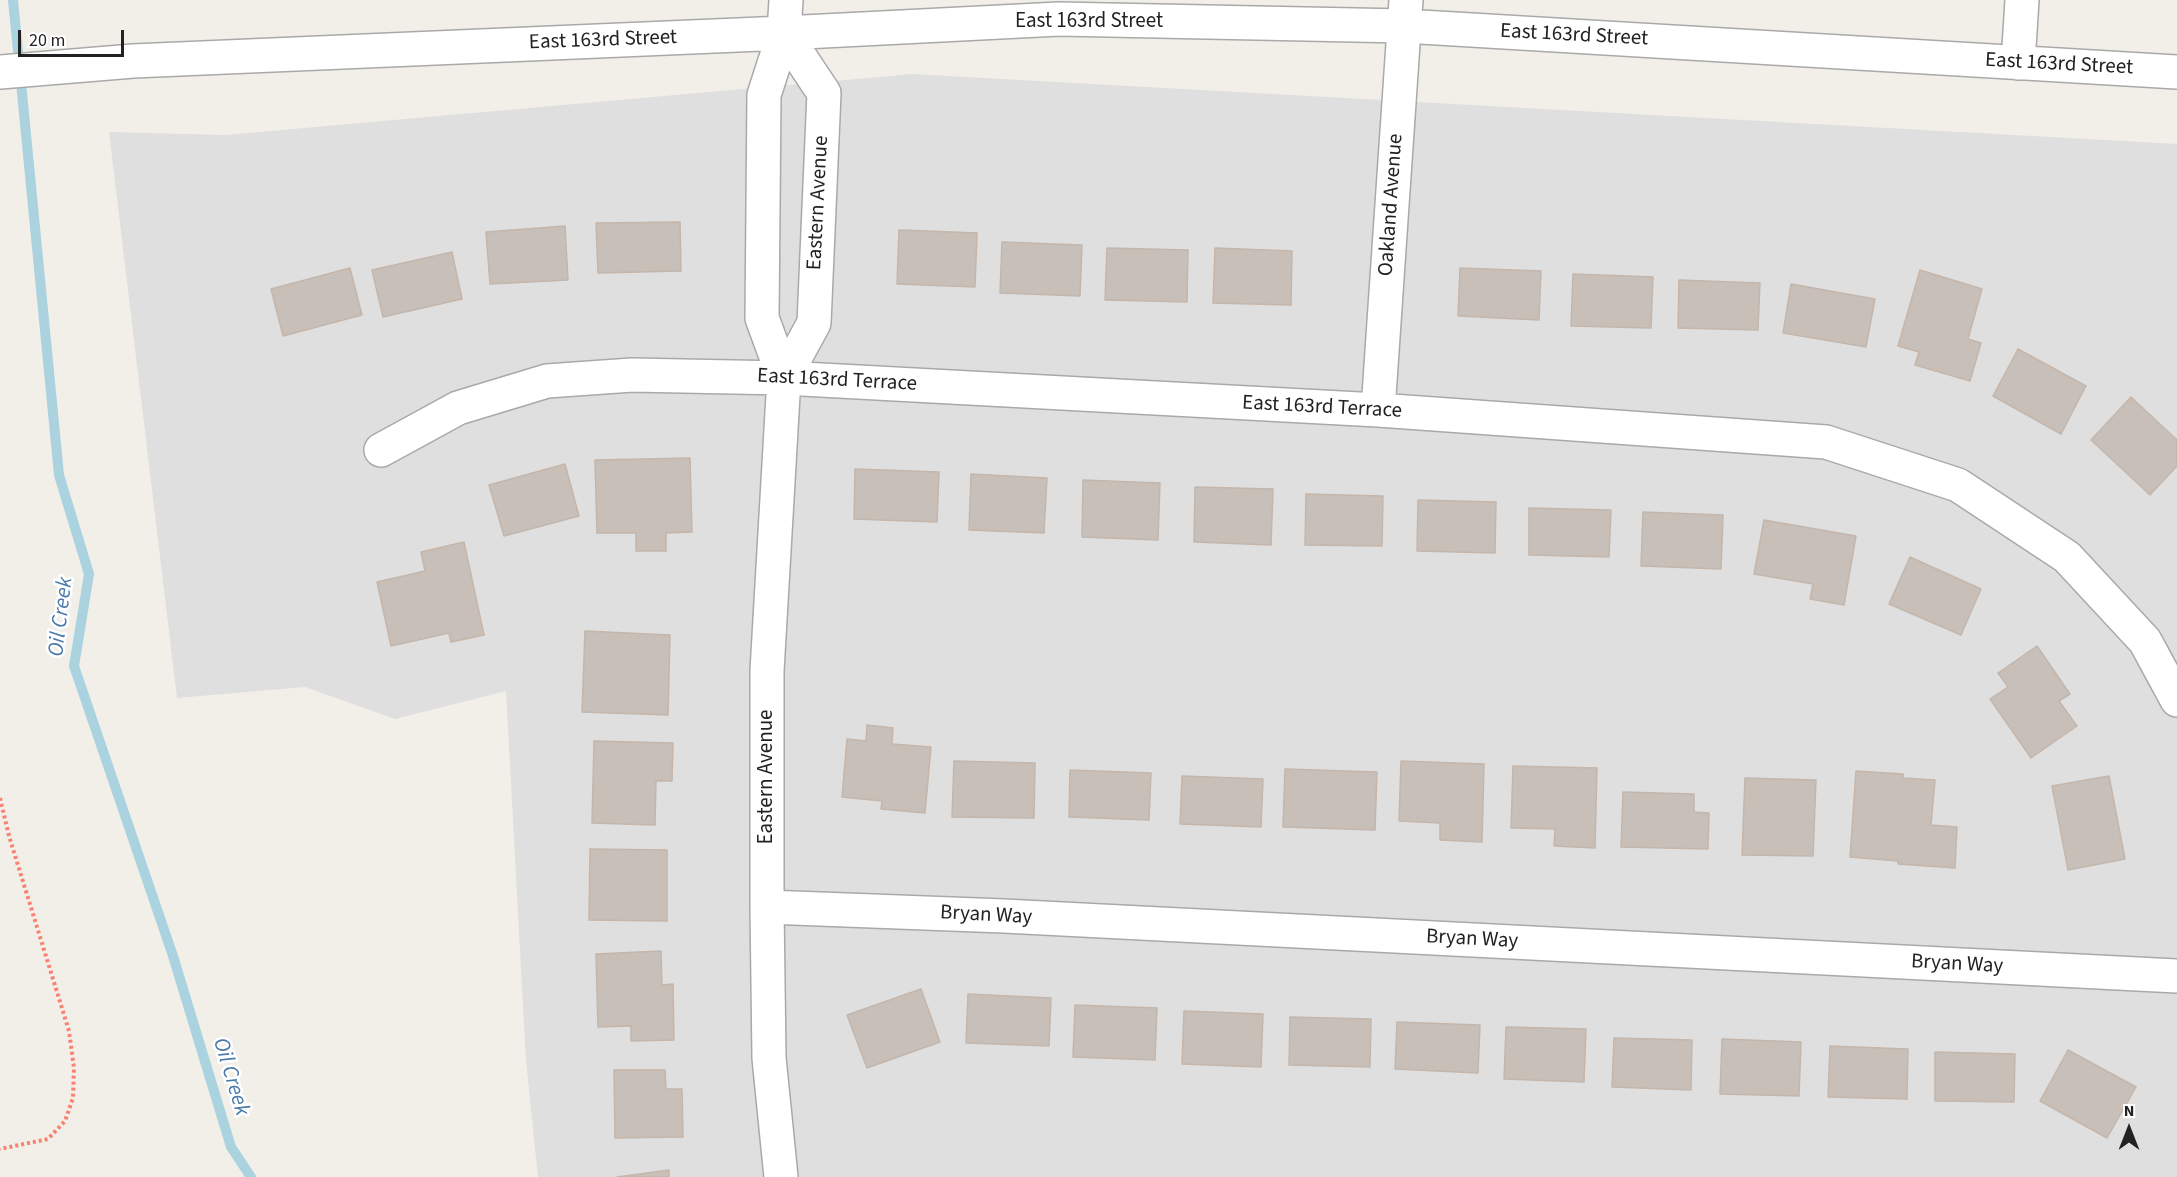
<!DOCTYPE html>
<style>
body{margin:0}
#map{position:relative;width:2177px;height:1177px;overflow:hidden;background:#f2efe9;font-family:"Source Sans 3",sans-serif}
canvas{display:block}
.north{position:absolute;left:2099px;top:1099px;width:60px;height:60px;-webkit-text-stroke:4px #fff;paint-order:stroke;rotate:0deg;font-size:16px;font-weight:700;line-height:24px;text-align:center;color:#222}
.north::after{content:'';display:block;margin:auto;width:21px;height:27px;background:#222;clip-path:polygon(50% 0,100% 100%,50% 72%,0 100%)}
.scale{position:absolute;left:18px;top:30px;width:106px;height:27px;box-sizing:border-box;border:3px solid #222;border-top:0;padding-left:8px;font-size:18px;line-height:21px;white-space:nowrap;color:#222;-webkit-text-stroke:4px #fff;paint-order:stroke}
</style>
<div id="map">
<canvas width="2177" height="1177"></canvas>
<div class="north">N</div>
<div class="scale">20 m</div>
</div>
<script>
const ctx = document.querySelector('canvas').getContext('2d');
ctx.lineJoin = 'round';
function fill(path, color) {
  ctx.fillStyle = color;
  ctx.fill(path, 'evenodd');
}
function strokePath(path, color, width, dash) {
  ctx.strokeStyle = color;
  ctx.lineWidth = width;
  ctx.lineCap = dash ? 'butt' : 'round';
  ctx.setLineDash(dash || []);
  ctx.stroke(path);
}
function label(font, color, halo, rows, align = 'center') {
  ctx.font = font + ' "Source Sans 3",sans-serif';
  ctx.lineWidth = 5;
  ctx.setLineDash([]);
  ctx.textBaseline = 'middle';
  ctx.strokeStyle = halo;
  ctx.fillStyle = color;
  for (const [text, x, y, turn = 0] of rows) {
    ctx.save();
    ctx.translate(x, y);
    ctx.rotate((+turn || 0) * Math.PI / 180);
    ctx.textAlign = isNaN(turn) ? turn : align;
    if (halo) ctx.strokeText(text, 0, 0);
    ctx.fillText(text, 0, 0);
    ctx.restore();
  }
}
const residential = new Path2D(`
 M912,74L2177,144V1177H538L526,1061L506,691L395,719L305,687L177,698L109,132L225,135Z`);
const stream = new Path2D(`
 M13,0L59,475L89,574L74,666L173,956L231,1147L251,1177`);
const building = new Path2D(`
 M680,222L681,271L598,273L596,223Z
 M565,226L568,280L490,284L486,232Z
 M899,230L977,233L975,287L897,284Z
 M1002,242L1082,245L1080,296L1000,293Z
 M1107,248L1188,250L1187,302L1105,300Z
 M1215,248L1292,251L1291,305L1213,303Z
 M452,252L462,299L383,317L372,270Z
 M350,268L362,315L283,336L271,289Z
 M1460,268L1541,271L1539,320L1458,316Z
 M1920,270L1982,289L1968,339L1981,343L1970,381L1915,365L1919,352L1898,346Z
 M1573,274L1653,277L1651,328L1571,326Z
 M1679,280L1760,283L1758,330L1678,328Z
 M1791,284L1875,299L1866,347L1783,333Z
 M2018,349L2086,386L2061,434L1993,396Z
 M2131,397L2177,440V466L2150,495L2091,440Z
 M690,458L692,532L666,533V551H636V533H597L595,460Z
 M565,464L579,516L504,536L489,485Z
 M855,469L939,472L937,522L854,519Z
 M971,474L1047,478L1044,533L969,530Z
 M1083,480L1160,483L1158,540L1082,537Z
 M1195,487L1273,489L1271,545L1194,542Z
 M1306,494L1383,496L1382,546L1305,545Z
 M1418,500L1496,502L1495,553L1417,551Z
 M1529,508L1611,510L1609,557L1529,555Z
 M1643,512L1723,515L1721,569L1641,566Z
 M1764,520L1856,536L1844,605L1810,599L1813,584L1754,574Z
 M464,542L484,635L451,642L449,633L391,646L377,582L425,571L421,552Z
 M1910,557L1981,589L1961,635L1889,604Z
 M585,631L670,635L668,715L582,712Z
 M2037,646L2070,694L2059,701L2077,726L2031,758L1990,699L2008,687L1998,673Z
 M867,725L893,728L892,744L931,747L925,813L881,809L882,801L842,797L847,739L866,741Z
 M594,741L673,743L672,781H656L655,825L592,823Z
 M954,761L1035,763L1034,818L952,817Z
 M1401,761L1484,764L1482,842L1440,840V823L1399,821Z
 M1513,766L1597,768L1595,848L1554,846L1555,829L1511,828Z
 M1285,769L1377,772L1375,830L1283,827Z
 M1070,770L1151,773L1149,820L1069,817Z
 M1856,771L1903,774V778L1935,780L1931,825L1957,827L1955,868L1898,864V861L1850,857Z
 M1182,776L1263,779L1261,827L1180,824Z
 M2109,776L2125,859L2068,870L2052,786Z
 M1745,778L1816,780L1813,856L1742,855Z
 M1623,792L1694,794V812L1709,813L1708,849L1621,847Z
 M590,849L667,850V921L589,920Z
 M661,951L662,985L673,984L674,1040L631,1041V1026L598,1027L596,954Z
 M921,989L940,1042L867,1068L847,1015Z
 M968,994L1051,998L1049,1046L966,1043Z
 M1075,1005L1157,1008L1155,1060L1073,1057Z
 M1184,1011L1263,1014L1261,1067L1182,1064Z
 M1290,1017L1371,1019L1370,1067L1289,1065Z
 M1397,1022L1480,1025L1478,1073L1395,1069Z
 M1506,1027L1586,1029L1584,1082L1504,1079Z
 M1614,1038L1692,1040L1691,1090L1612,1087Z
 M1722,1039L1801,1042L1799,1096L1720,1094Z
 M1830,1046L1908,1049L1907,1099L1828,1097Z
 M2068,1050L2136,1087L2107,1138L2040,1101Z
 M1935,1052L2015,1054L2014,1102L1935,1101Z
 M614,1070H665L666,1089H682L683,1137L615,1138Z
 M669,1170V1177H617Z`);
const path = new Path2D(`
 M0,798L9,836L69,1031L74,1068L73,1098L65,1121L48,1139L0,1149`);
const minor = new Path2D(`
 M784,33L824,93L814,323L784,378
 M2018,63L2022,0
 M0,72L133,61L784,33L1059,19L1404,26L2177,72
 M1378,410L1406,0
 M381,450L458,408L547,381L632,375L784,378L1378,410L1826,442L1958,485L2067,557L2145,641L2177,700
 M767,907L1004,916L2177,976
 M781,1177L769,1058L767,907V671L784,378L762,318L764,95L784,33L786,0`);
const streetNames = [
 ["East 163rd Street",1089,22],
 ["East 163rd Street",1574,36,3],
 ["East 163rd Street",603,41,-2],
 ["East 163rd Street",2059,65,3],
 ["Eastern Avenue",819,203,-87],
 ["Oakland Avenue",1392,205,-86],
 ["East 163rd Terrace",837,381,3],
 ["East 163rd Terrace",1322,408,3],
 ["Eastern Avenue",767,777,-90],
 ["Bryan Way",986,916,3],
 ["Bryan Way",1472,940,3],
 ["Bryan Way",1957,965,3]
];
const waterNames = [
 ["Oil Creek",62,617,-83],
 ["Oil Creek",230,1077,73]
];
fill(residential, '#e0dfdf');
strokePath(stream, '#aad3df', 10);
fill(building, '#c7bfb8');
strokePath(building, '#c4b6ab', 1.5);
strokePath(minor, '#a9a9a9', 36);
strokePath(path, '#fa8072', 4, [3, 3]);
strokePath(minor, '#fff', 33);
label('21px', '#222', '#fff', streetNames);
label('italic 22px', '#4a7aab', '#fff', waterNames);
</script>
